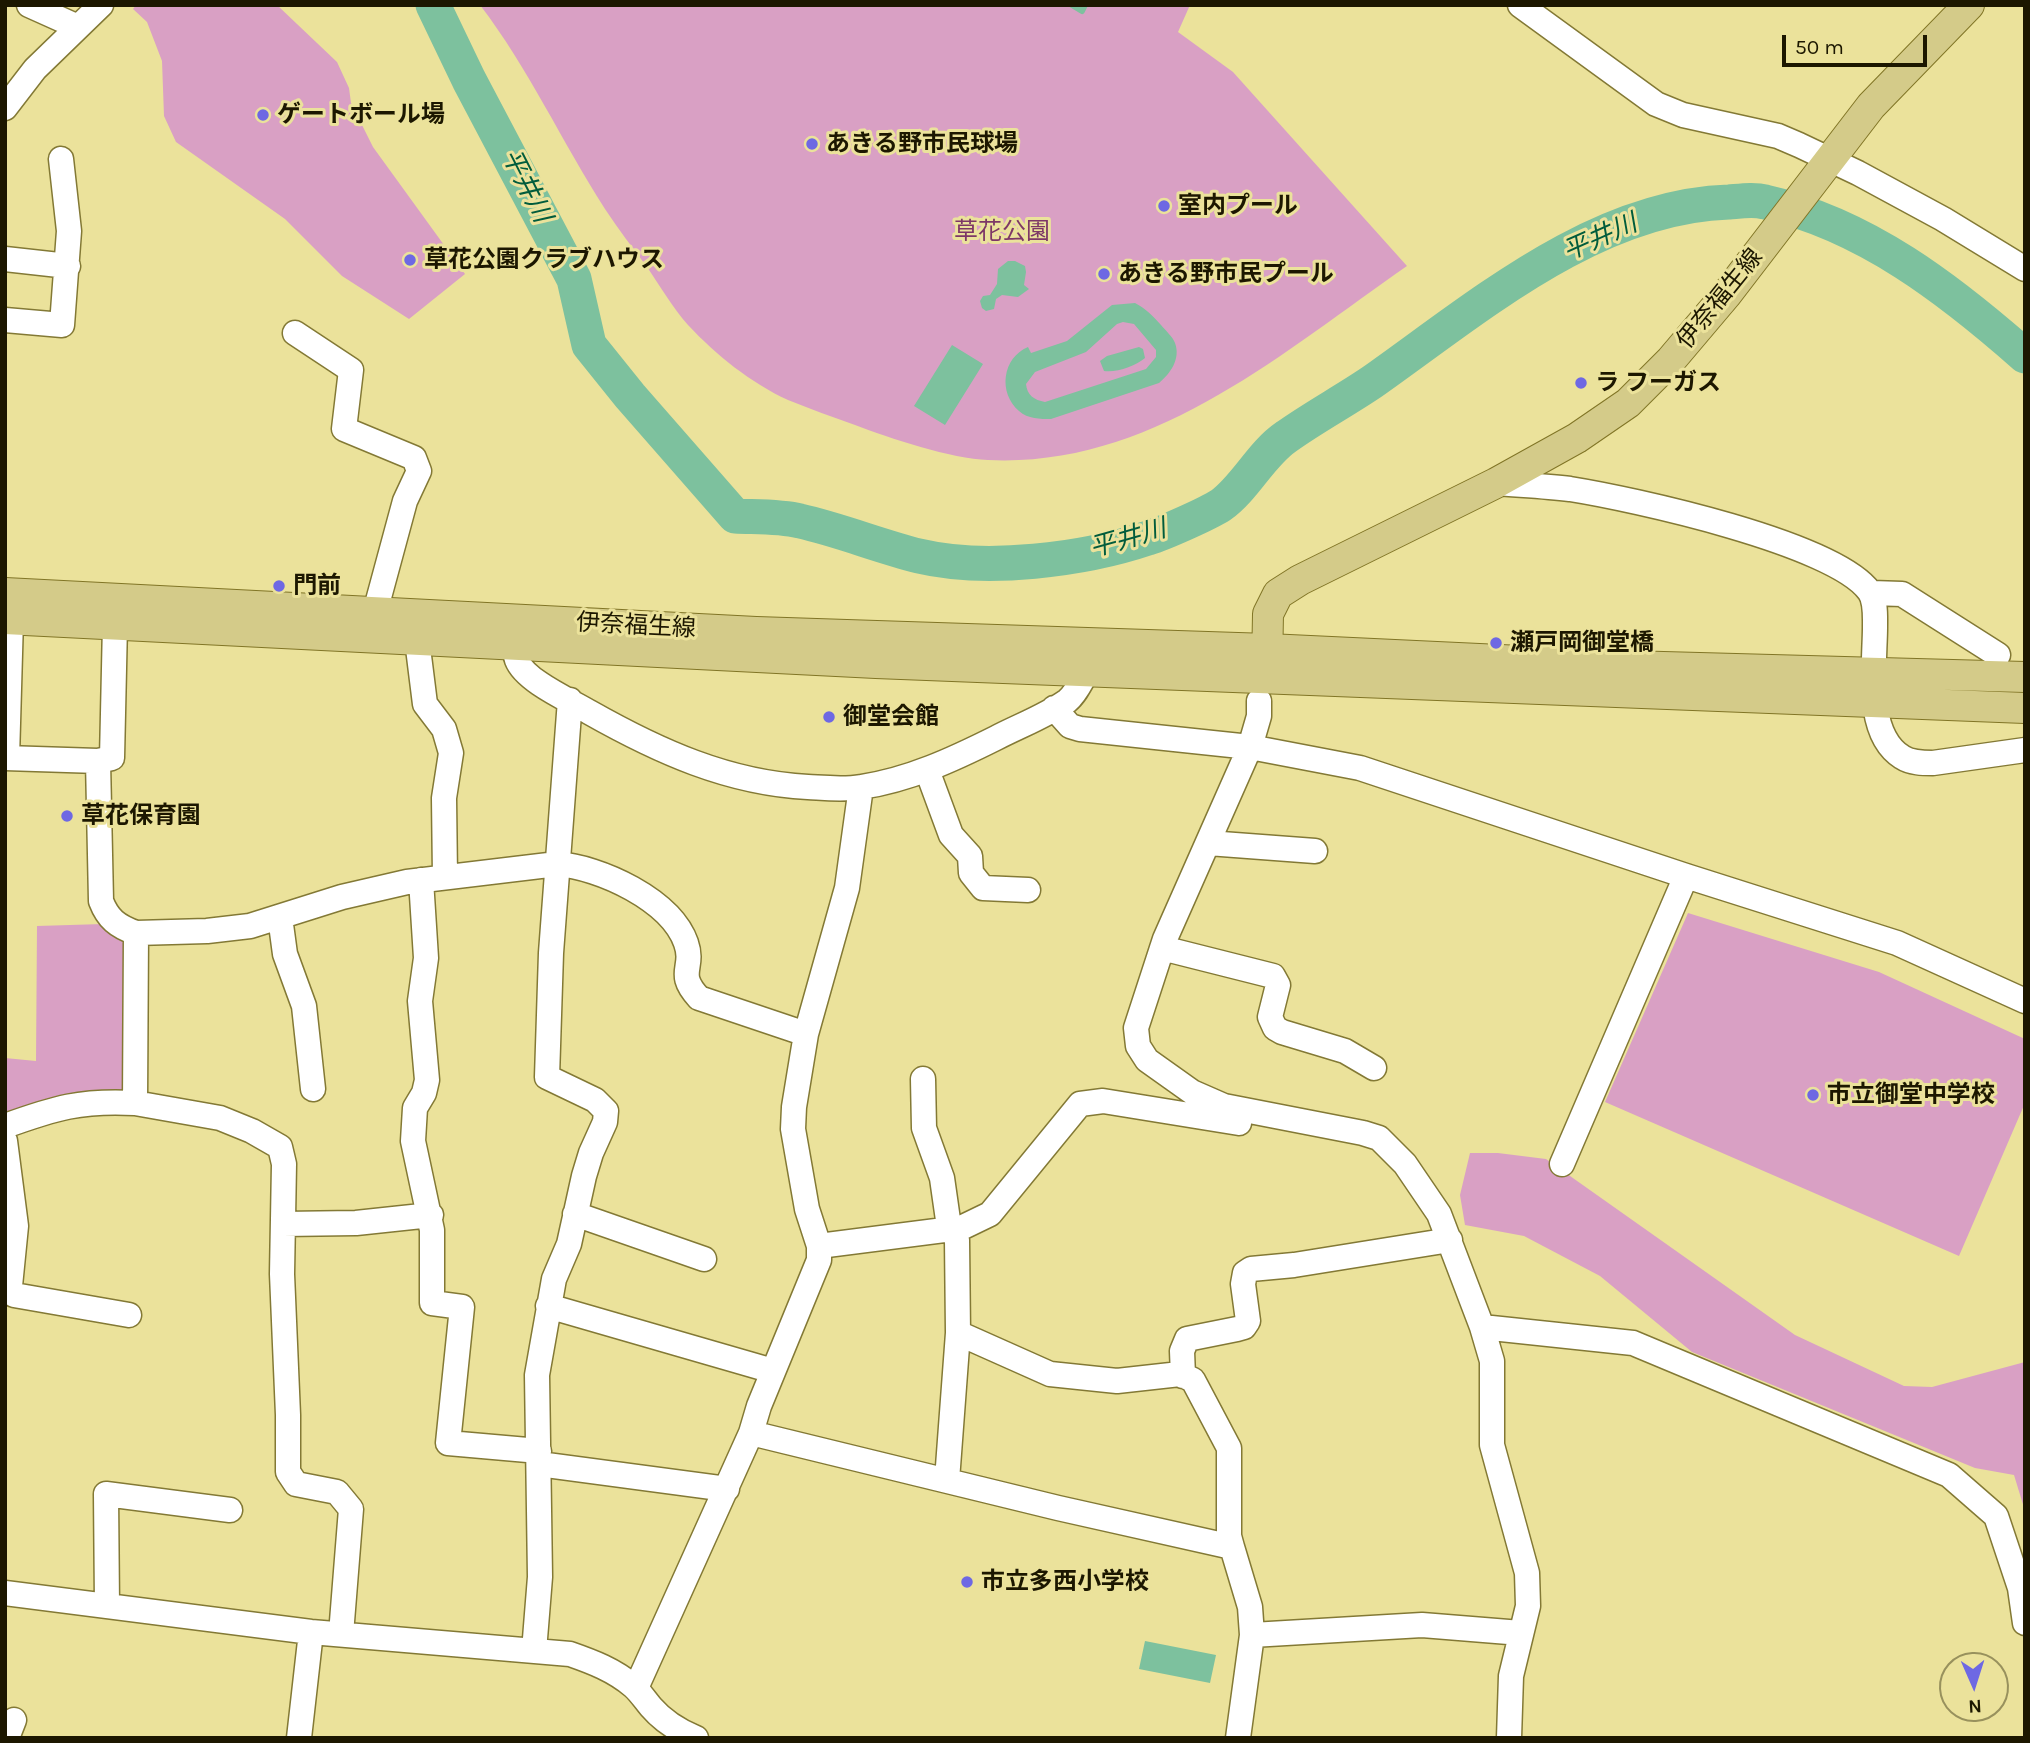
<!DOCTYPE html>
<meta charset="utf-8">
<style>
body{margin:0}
#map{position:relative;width:2030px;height:1743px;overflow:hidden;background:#ebe29b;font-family:Karla,sans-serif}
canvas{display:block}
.frame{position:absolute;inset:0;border:7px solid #1c1700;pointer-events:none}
.north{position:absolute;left:1939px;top:1652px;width:70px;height:70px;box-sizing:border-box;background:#ebe29b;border:2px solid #98915d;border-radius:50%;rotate:177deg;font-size:19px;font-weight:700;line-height:28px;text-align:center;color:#1c1700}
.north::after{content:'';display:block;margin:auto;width:24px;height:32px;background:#6e68e3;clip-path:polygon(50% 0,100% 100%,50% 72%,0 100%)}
.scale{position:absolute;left:1782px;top:35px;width:145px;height:32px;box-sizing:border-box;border:4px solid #1c1700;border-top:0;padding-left:9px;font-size:21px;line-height:24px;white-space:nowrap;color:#1c1700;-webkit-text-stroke:5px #ebe29b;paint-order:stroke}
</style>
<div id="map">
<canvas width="2030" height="1743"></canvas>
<div class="frame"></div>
<div class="north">N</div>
<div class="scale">50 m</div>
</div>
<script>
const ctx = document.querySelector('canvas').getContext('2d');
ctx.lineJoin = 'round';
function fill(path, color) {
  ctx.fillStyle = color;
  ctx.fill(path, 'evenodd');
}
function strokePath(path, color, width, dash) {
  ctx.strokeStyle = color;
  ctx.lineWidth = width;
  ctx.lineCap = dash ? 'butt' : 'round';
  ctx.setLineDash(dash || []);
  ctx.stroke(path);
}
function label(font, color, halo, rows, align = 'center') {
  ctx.font = font + ' Karla,"Noto Sans JP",sans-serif';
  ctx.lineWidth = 6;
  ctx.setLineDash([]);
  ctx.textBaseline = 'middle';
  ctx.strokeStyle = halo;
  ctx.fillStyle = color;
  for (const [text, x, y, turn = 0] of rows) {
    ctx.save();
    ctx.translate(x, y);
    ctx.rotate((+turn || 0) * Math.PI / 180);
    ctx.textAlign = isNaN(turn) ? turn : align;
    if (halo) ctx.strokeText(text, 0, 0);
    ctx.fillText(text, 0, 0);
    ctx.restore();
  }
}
const green = new Path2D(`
 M136,5H277L337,62L349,88L351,103L373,147L465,274L409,319L342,276L285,219L176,142L164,116L162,61L147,22L133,9Z
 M480,5H1190L1178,32L1233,72L1407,266C1280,354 1152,468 988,460C952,459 889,438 855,425C833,417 810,409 788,400C751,383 716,355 688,325C673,308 660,286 647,267C633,248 618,229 605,209C562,142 529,69 480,5Z
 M1688,913L1879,972L2025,1039V1103L1959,1256L1605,1102Z
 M103,924L131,941L134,1091L5,1117V1058L36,1061L37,926Z
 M1470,1153H1498L1546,1159L1795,1335L1904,1386L1932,1387L2025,1362V1511L2014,1475L1975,1468L1692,1352L1600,1276L1524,1236L1465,1225L1460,1195Z`);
const water = new Path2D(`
 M1008,261H1015L1025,266L1026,272L1024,285L1029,289L1018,297L1002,295L996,299L994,309L986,311L982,308L980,301L983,296L990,295L997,284L998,269Z
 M1135,303C1146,309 1152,315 1161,325C1165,330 1173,337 1175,343C1181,359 1170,374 1159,383L1051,419C1040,419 1028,419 1019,411C998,393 1002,358 1028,347L1031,353L1067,341L1112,305ZM1123,322L1134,324L1156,350V357L1146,369L1045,402C1034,400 1027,395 1026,384L1035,372L1086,352L1117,324Z
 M952,345L983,364L945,425L914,406Z
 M1139,347L1143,349L1145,358C1136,366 1116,373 1104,371L1100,361L1107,356Z
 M1145,1641L1216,1655L1210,1683L1139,1669Z`);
const stream = new Path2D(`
 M1072,5L1082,11L1085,5`);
const river = new Path2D(`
 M433,5L469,80L574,279L589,345L630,396L735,516C756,517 780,516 800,521C840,530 879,546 919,556C986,572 1083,560 1148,538C1164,533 1207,514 1221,505C1245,488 1261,454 1286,437C1314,417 1344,401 1372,382C1477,308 1595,206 1729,202C1741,201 1754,199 1765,202C1865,224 1950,290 2025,356`);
const minor = new Path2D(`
 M29,5L78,27
 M1520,5L1656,104L1683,115L1778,136L1799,145L1858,173L1943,219L2025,269
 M5,108L35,69L101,5
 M5,259L68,266
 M5,320L62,325L69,231L61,159
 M295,333L351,370L344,429L414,458L419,471L405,501L375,612
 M1496,483C1521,485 1546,486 1570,489C1633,499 1834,543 1869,591C1876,600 1875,616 1875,627C1875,664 1864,733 1902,757C1911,763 1923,763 1933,763L2025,750
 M1872,593L1902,594L1998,655
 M515,628C514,639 513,649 517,660C525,681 569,700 589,712C658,751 728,783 808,787C826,788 844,790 861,787C909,780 954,759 996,738C1019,726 1046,716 1067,701C1076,694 1082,680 1088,670
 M417,640L425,704L444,729L451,753L444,798L445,877
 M1259,701V716L1250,747L1165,939L1136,1028L1138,1046L1147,1060L1192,1092L1224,1106L1363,1133L1379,1138L1405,1164L1439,1214L1482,1327L1492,1361V1445L1527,1573L1528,1606L1511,1676L1509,1738
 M1054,708L1070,726L1080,729L1250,747L1360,768L1686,876L1897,943L2025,1001
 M5,758L98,761L112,758L115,624
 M7,758L11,619
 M98,761L101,901C108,919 117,926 136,933
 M927,770L951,835L970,856L971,873L983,888L1028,890
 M1208,843L1315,851
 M421,880L426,958L420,1001L427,1080L424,1093L415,1108L413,1141L432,1230V1303L462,1307L448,1443L539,1451
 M280,917L285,954L304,1006L313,1089
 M1162,948L1273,976L1278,985L1270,1017L1275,1028L1282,1032L1345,1051L1374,1068
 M923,1079L924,1128L942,1178L948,1220L952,1229L961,1228L990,1214L1080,1104L1103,1101L1239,1123
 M5,1126C55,1108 81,1100 135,1103
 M5,1141L16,1226L10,1286L14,1295L129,1315
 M1562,1164L1686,876
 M575,1214L704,1259
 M283,1224L356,1223L431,1215
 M819,1246L952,1229L957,1240L958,1333L1050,1374L1117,1381L1180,1374L1193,1380L1229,1448V1536L1232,1547
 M548,1306L773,1371
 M1482,1327L1633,1343L1949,1475L1996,1516L2020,1588L2025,1623
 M1183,1376L1182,1351L1187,1339L1237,1329L1244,1327L1248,1321L1243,1284L1245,1273L1251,1269L1294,1265L1450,1240
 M751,1433L1058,1508L1232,1547L1250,1607L1252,1635L1238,1738
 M539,1464L727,1489
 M947,1480L958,1333
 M5,1593L311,1632L570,1654C593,1662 614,1670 633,1686C640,1692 645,1700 651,1707C663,1721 679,1731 696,1738
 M107,1606L106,1494L230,1510
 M341,1634L351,1509L337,1492L296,1484L288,1472V1415L282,1274L284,1164L280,1147L252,1131L220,1118L135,1103L136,933L207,931L250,926L342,897L407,882L557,864C600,867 671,900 686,943C695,969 675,972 699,998L806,1034
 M1252,1635L1422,1625L1521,1633
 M534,1651L540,1577L537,1375L554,1279L569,1244L584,1176L591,1153L605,1122L606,1111L595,1100L547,1077L551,953L570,700
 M636,1688L751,1433L759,1406L819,1260V1246L807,1209L793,1129L794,1107L806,1034L847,888L861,787
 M7,1738L14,1720
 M299,1738L311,1632`);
const major = new Path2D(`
 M5,593L756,632L1268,649L1627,666L2025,677
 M5,619L876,663L2025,708
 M1267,668L1268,614L1278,594L1300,580L1496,483L1577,438L1628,403L1671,360L1726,295L1871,106L1969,5`);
const markers = [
 [263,115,7,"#6e68e3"],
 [812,144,7,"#6e68e3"],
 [1164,206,7,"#6e68e3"],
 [410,260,7,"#6e68e3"],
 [1104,274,7,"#6e68e3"],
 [1581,383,7,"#6e68e3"],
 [279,586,7,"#6e68e3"],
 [1496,643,7,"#6e68e3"],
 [829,717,7,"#6e68e3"],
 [67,816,7,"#6e68e3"],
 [1813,1095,7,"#6e68e3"],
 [967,1582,7,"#6e68e3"]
];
const poiNames = [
 ["ゲートボール場",277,115],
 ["あきる野市民球場",826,144],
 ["室内プール",1178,206],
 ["草花公園クラブハウス",424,260],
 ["あきる野市民プール",1118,274],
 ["ラ フーガス",1595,383],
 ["門前",293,586],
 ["瀬戸岡御堂橋",1510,643],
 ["御堂会館",843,717],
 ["草花保育園",81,816],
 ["市立御堂中学校",1827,1095],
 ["市立多西小学校",981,1582]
];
const parkNames = [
 ["草花公園",1002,232]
];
const streetNames = [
 ["伊奈福生線",1720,299,-51],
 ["伊奈福生線",636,626,3]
];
const waterNames = [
 ["平井川",526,186,63],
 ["平井川",1600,238,-24],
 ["平井川",1128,539,-16]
];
fill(green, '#d9a0c4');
fill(water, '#7dc19e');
strokePath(stream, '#7dc19e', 6);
strokePath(river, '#7dc19e', 35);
strokePath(minor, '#837935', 27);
strokePath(major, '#817526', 32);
strokePath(minor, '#fff', 24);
strokePath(major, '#d4cb89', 30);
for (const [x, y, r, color] of markers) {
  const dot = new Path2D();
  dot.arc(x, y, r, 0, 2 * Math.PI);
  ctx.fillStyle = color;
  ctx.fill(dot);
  strokePath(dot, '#ebe29b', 2.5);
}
label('bold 24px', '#1c1700', '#ebe29b', poiNames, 'left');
label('24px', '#7d3767', '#ebe29b', parkNames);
label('24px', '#1c1700', '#ebe29b', streetNames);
label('italic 26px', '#015c3c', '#ebe29b', waterNames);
</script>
